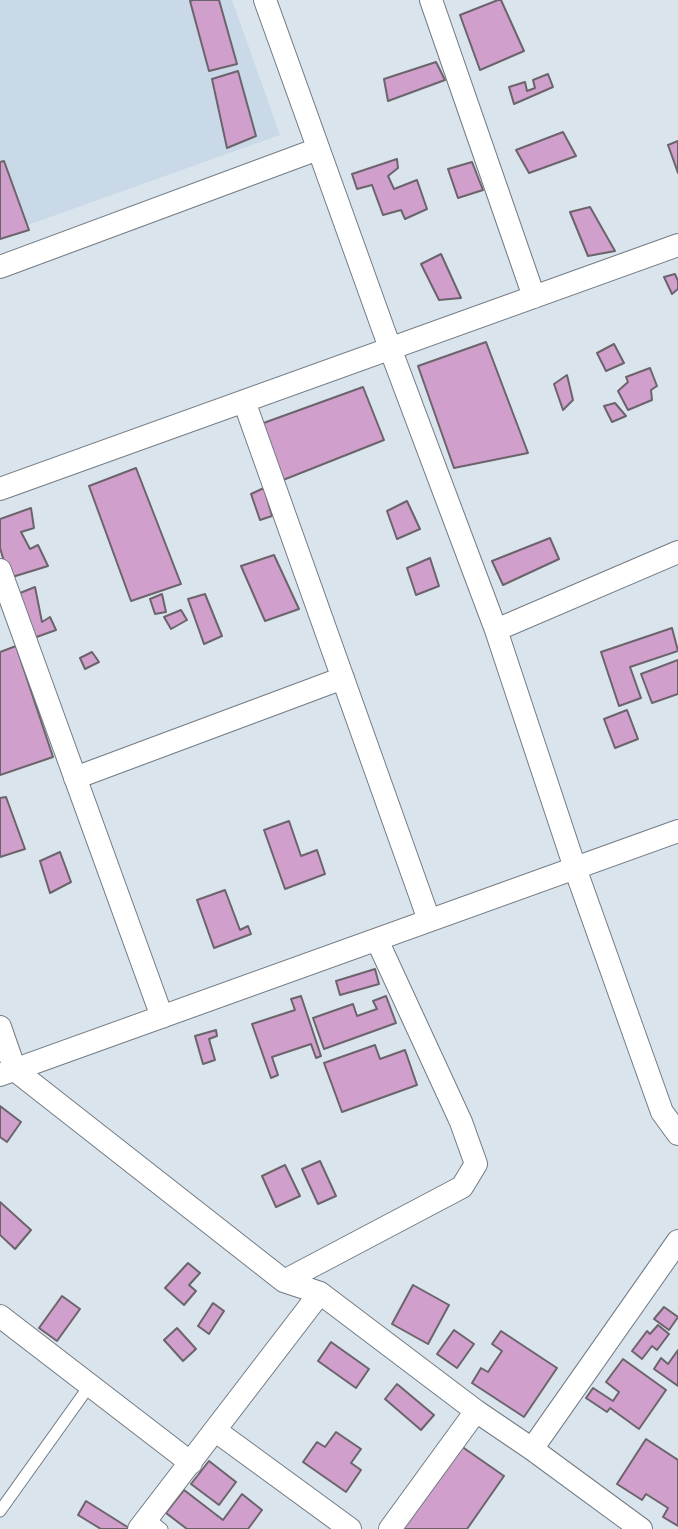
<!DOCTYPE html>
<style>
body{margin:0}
canvas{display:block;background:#dae4ed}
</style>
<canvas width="678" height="1529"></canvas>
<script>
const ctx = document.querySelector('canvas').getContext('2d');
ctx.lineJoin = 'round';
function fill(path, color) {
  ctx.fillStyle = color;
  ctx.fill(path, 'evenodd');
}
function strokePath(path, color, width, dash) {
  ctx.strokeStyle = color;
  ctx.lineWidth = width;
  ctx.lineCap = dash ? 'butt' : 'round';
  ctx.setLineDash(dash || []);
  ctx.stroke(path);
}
const built = new Path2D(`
 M0,0H232L280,135L0,235Z`);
const building = new Path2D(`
 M193,0H219L237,64L209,71L190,1Z
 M498,0H501L524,51L480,70L460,15Z
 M436,62L445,80L388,101L384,79Z
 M238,71L256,136L227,148L212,79Z
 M548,74L553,87L514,104L509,87L525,82L527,91L535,88L533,80Z
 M563,132L576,156L529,173L516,150Z
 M678,141V173L668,145Z
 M397,159L398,168L388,176L394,189L417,180L427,209L405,219L401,210L383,215L372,185L357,189L352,174Z
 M4,161L29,230L0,239V162Z
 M472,162L483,190L458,198L448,169Z
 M590,207L615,251L588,256L570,212Z
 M441,254L461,298L439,300L421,264Z
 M675,274L678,281V289L672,294L664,277Z
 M486,342L528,453L454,468L418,366Z
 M614,344L624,363L606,371L597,353Z
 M650,368L657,386L651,390L652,400L628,410L618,391L628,382L626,377Z
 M567,375L573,400L563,410L554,384Z
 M363,387L384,440L278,482L258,425Z
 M615,403L626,416L612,422L604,406Z
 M136,468L181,584L131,601L89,486Z
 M264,488L272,516L260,520L251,494Z
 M407,501L420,529L397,539L387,511Z
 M31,508L34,528L21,532L30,549L38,545L48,566L9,578L0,548V519Z
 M550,538L559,559L503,585L492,561Z
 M274,555L299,609L265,621L241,566Z
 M430,558L439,586L416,595L407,568Z
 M35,587L42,622L50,617L56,630L31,639L15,595Z
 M162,594L166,612L155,614L150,599Z
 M205,594L222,636L204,644L188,599Z
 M181,610L187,620L171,629L164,617Z
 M672,628L678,651L630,667L641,698L619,706L601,652Z
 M16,646L53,757L0,775V652Z
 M92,652L99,662L85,669L80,658Z
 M678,660V694L652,703L641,674Z
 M627,710L638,739L615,748L604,719Z
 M6,797L25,849L0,857V798Z
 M289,821L301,856L317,850L325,874L285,889L264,830Z
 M60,852L71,882L50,893L40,861Z
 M225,890L240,930L248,926L251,934L214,948L197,900Z
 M375,969L379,984L340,995L336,981Z
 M301,996L321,1056L316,1058L311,1044L272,1057L278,1075L271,1078L252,1024L295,1010L291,999Z
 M386,996L396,1023L324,1049L313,1018L353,1004L357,1016L377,1009L373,1001Z
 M216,1030L217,1036L209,1039L215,1060L203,1064L195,1036Z
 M375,1045L380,1059L405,1050L417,1085L342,1112L324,1063Z
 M0,1106L21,1122L7,1142L0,1137Z
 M320,1161L336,1196L318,1204L302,1169Z
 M285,1165L300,1196L276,1207L262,1176Z
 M0,1202L31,1230L15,1249L0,1235Z
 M188,1263L200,1273L189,1285L196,1291L184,1305L165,1288Z
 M413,1285L449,1305L428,1344L392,1324Z
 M62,1296L80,1309L57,1341L39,1328Z
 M213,1303L224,1311L209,1334L198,1326Z
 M664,1307L678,1317L669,1330L654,1319Z
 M658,1325L669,1334L657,1350L652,1346L642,1359L632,1351L647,1331L650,1334Z
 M177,1328L196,1349L183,1361L164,1340Z
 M454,1330L474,1344L457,1368L437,1354Z
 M501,1331L557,1368L524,1417L472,1383L481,1368L488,1372L502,1351L492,1344Z
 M331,1342L369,1369L356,1388L318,1361Z
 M678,1350V1386L654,1369L661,1358L668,1364Z
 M623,1359L666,1390L639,1429L610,1408L607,1412L586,1398L593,1388L613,1401L619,1392L606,1382Z
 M397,1384L434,1415L421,1430L385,1399Z
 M336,1432L361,1449L351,1463L361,1470L346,1492L303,1462L317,1442L325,1447Z
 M646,1439L678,1460V1526L663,1517L668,1508L646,1494L642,1500L617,1484Z
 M461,1446L504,1476L467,1529H402Z
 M209,1461L236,1482L219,1505L191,1484Z
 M184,1490L223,1520L242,1494L262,1510L248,1529H187L166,1513Z
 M86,1501L129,1528V1529H101L78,1515Z`);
const service = new Path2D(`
 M0,1511L90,1385
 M148,1518L162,1529`);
const minor = new Path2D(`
 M265,0L390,348L496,630L575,868L662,1112L678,1134
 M431,0L534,297
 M0,267L318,149
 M244,401L429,920
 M0,489L678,245
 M0,570L162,1017
 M496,630L678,552
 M75,778L343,678
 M0,1027L15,1070L284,1281L320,1293L476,1411L532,1449L641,1529
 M0,1075L678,831
 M284,1281L462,1187L476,1164L461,1122L377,940
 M0,1316L191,1463
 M216,1431L350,1529
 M532,1449L678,1241
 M139,1529L320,1293
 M390,1529L476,1411`);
fill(built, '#c9d9e7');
fill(building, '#d09fcb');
strokePath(building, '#6c646b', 2);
strokePath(service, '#727b83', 13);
strokePath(minor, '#727b83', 24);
strokePath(service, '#fff', 11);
strokePath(minor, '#fff', 22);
</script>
